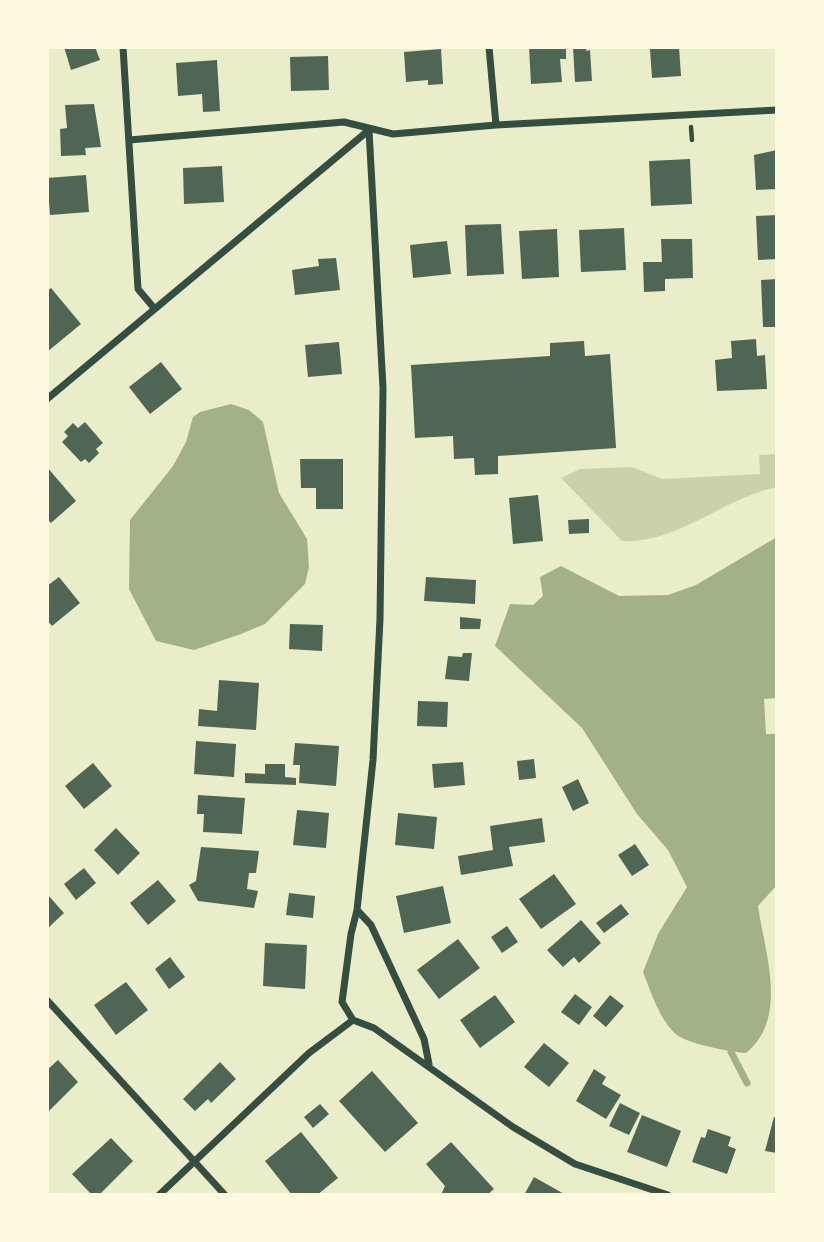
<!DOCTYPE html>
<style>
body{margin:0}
#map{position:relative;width:824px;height:1242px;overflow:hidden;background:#e9edc9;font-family:Lora,serif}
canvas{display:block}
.frame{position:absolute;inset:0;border:49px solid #fefae0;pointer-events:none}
</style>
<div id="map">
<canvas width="824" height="1242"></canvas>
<div class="frame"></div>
</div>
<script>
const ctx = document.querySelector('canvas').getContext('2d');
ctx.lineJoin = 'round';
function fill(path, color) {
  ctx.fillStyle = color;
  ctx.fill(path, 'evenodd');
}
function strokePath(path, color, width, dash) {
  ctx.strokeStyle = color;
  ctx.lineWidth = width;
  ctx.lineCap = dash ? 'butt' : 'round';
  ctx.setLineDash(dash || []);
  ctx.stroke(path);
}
const green = new Path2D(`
 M777,454V487C723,498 678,544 622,541L561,478L580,469L632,467L662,479L760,474L759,455Z`);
const water = new Path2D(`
 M231,404L249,410L263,422L279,493L307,539L309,567L305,584L265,624L241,634L194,650L156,641L129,589L130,520L173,466L186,442L193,417L200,412Z
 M777,537V698L764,699L766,734H777V885L758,906C765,953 789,1019 746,1053C731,1052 689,1044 677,1035C660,1021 651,992 643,972L658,934L687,887L668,850L637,814L582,728L495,646L510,604L533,605L543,596L540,577L561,566L619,596L668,595L696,585Z`);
const stream = new Path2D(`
 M731,1052L747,1083`);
const building = new Path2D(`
 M64,47H95L100,60L71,70Z
 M529,47H566V59H560L562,82L531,84Z
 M573,47H587L586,51L590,50L592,81L575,82Z
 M679,47L681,76L652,78L650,49Z
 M441,49L443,84L428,85V80L406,82L404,52Z
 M328,56L329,90L291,91L290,57Z
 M217,60L220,111L203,112L202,94L178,96L176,63Z
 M94,104L101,147L85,148L86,155L61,156L60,129L67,128L65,105Z
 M777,150V189L756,190L754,155Z
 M690,159L692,204L651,206L649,161Z
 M222,166L224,202L184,204L183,168Z
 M86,175L89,212L50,215L47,178Z
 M777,215V259L758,260L756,216Z
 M501,224L504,274L467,276L465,225Z
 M624,228L626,270L581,272L579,230Z
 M557,229L559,277L522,279L519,231Z
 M661,239H692L693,278L665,279V291L644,292L643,262H662Z
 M447,241L451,274L413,278L410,245Z
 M336,258L340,290L295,295L292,270L319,266L318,259Z
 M777,279V327H763L761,280Z
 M51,288L81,324L47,352V291Z
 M756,339L757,356L765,355L767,389L717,391L715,360L732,358L731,341Z
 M584,341L585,356L610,354L616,448L498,456V474L475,475L474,458L454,459L453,436L415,438L411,365L550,356V343Z
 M339,342L342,374L308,377L305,345Z
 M161,362L182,389L150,414L129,387Z
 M85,422L103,443L96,449L99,453L89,463L85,459L81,462L62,442L68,436L64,432L73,423L78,428Z
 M300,459H343V509H316V488H301Z
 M47,467L76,501L51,523L47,519Z
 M538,495L543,541L513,544L509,498Z
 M589,519V533L569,534L568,520Z
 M59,577L80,603L52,626L47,620V586Z
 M426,577L476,580L475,604L424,601Z
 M460,617L481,619L480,629H460Z
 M290,624L323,625L322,651L289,649Z
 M463,653H472L469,681L445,679L448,656L462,657Z
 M219,680L259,683L256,730L198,726L199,709L217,711Z
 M418,701L448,702L447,727L417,726Z
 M196,741L236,744L234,777L194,774Z
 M295,743L339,746L336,786L299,783L300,765H293Z
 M534,759L536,778L519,780L517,761Z
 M463,762L465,785L434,788L432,764Z
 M93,763L112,786L84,809L65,786Z
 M265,764H285V777L296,778V785L245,783V773L265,774Z
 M578,779L589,803L573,811L562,787Z
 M198,795L245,798L242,834L203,832L204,814H197Z
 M297,810L329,813L326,848L293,845Z
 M398,813L437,817L434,849L395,845Z
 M542,818L545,842L509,847L513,866L461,875L458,856L493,850L490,826Z
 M116,828L140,853L118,875L94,850Z
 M635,844L649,865L632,876L618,855Z
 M201,847L259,851L256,873H249L247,889L258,891L254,908L198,901L189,885L196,881Z
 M84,868L96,883L76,900L64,884Z
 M554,874L576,904L541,929L519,899Z
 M158,880L176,901L148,925L130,903Z
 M443,886L451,923L404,933L396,896Z
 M289,893L315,896L313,918L286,915Z
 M47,894L64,913L47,929Z
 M621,904L629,914L604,933L596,923Z
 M581,920L601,943L579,963L574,957L563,967L547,950Z
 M507,926L518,942L502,953L491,937Z
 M458,939L480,968L439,999L417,970Z
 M265,943L307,945L305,989L263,986Z
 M170,957L185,977L169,989L155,969Z
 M126,982L148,1010L116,1035L94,1005Z
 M575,994L592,1007L579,1025L561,1012Z
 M495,995L515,1022L480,1048L460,1020Z
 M610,995L624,1006L606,1027L593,1016Z
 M544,1043L569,1063L549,1087L524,1067Z
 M58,1060L78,1082L47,1113V1070Z
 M220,1062L236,1079L211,1103L208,1099L195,1111L183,1099Z
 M594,1069L606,1077L602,1084L621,1095L606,1119L576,1101Z
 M372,1071L418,1123L385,1152L339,1101Z
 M620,1103L640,1113L629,1135L609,1126Z
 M320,1104L329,1114L313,1128L304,1117Z
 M642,1115L681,1131L667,1167L627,1152Z
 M774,1117L777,1118V1153L765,1151Z
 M708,1129L731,1137L728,1146L736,1149L727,1174L692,1162L701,1137L705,1138Z
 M301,1132L338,1178L317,1195H292L265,1161Z
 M111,1138L133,1161L99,1195H92L72,1174Z
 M451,1142L494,1189L487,1195H441L445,1186L426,1164Z
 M534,1177L566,1195H524Z`);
const path = new Path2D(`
 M691,127L692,140`);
const minor = new Path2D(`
 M123,47L138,289L154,308
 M489,47L496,125
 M369,130L383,388L380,619L373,760L357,910L351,934L342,1002L353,1020L374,1028L513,1127L575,1164L668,1195
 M129,140L344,122L393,134L496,125L777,110
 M47,399L369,130
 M357,910L371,925L424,1039L429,1064
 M47,1000L225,1195
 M159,1195L309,1053L353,1020`);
fill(green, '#cad2ad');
fill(water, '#a3b18a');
strokePath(stream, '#a3b18a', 7);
fill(building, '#4f6655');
strokePath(path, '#344e41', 4.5);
strokePath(minor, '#344e41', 7);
</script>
